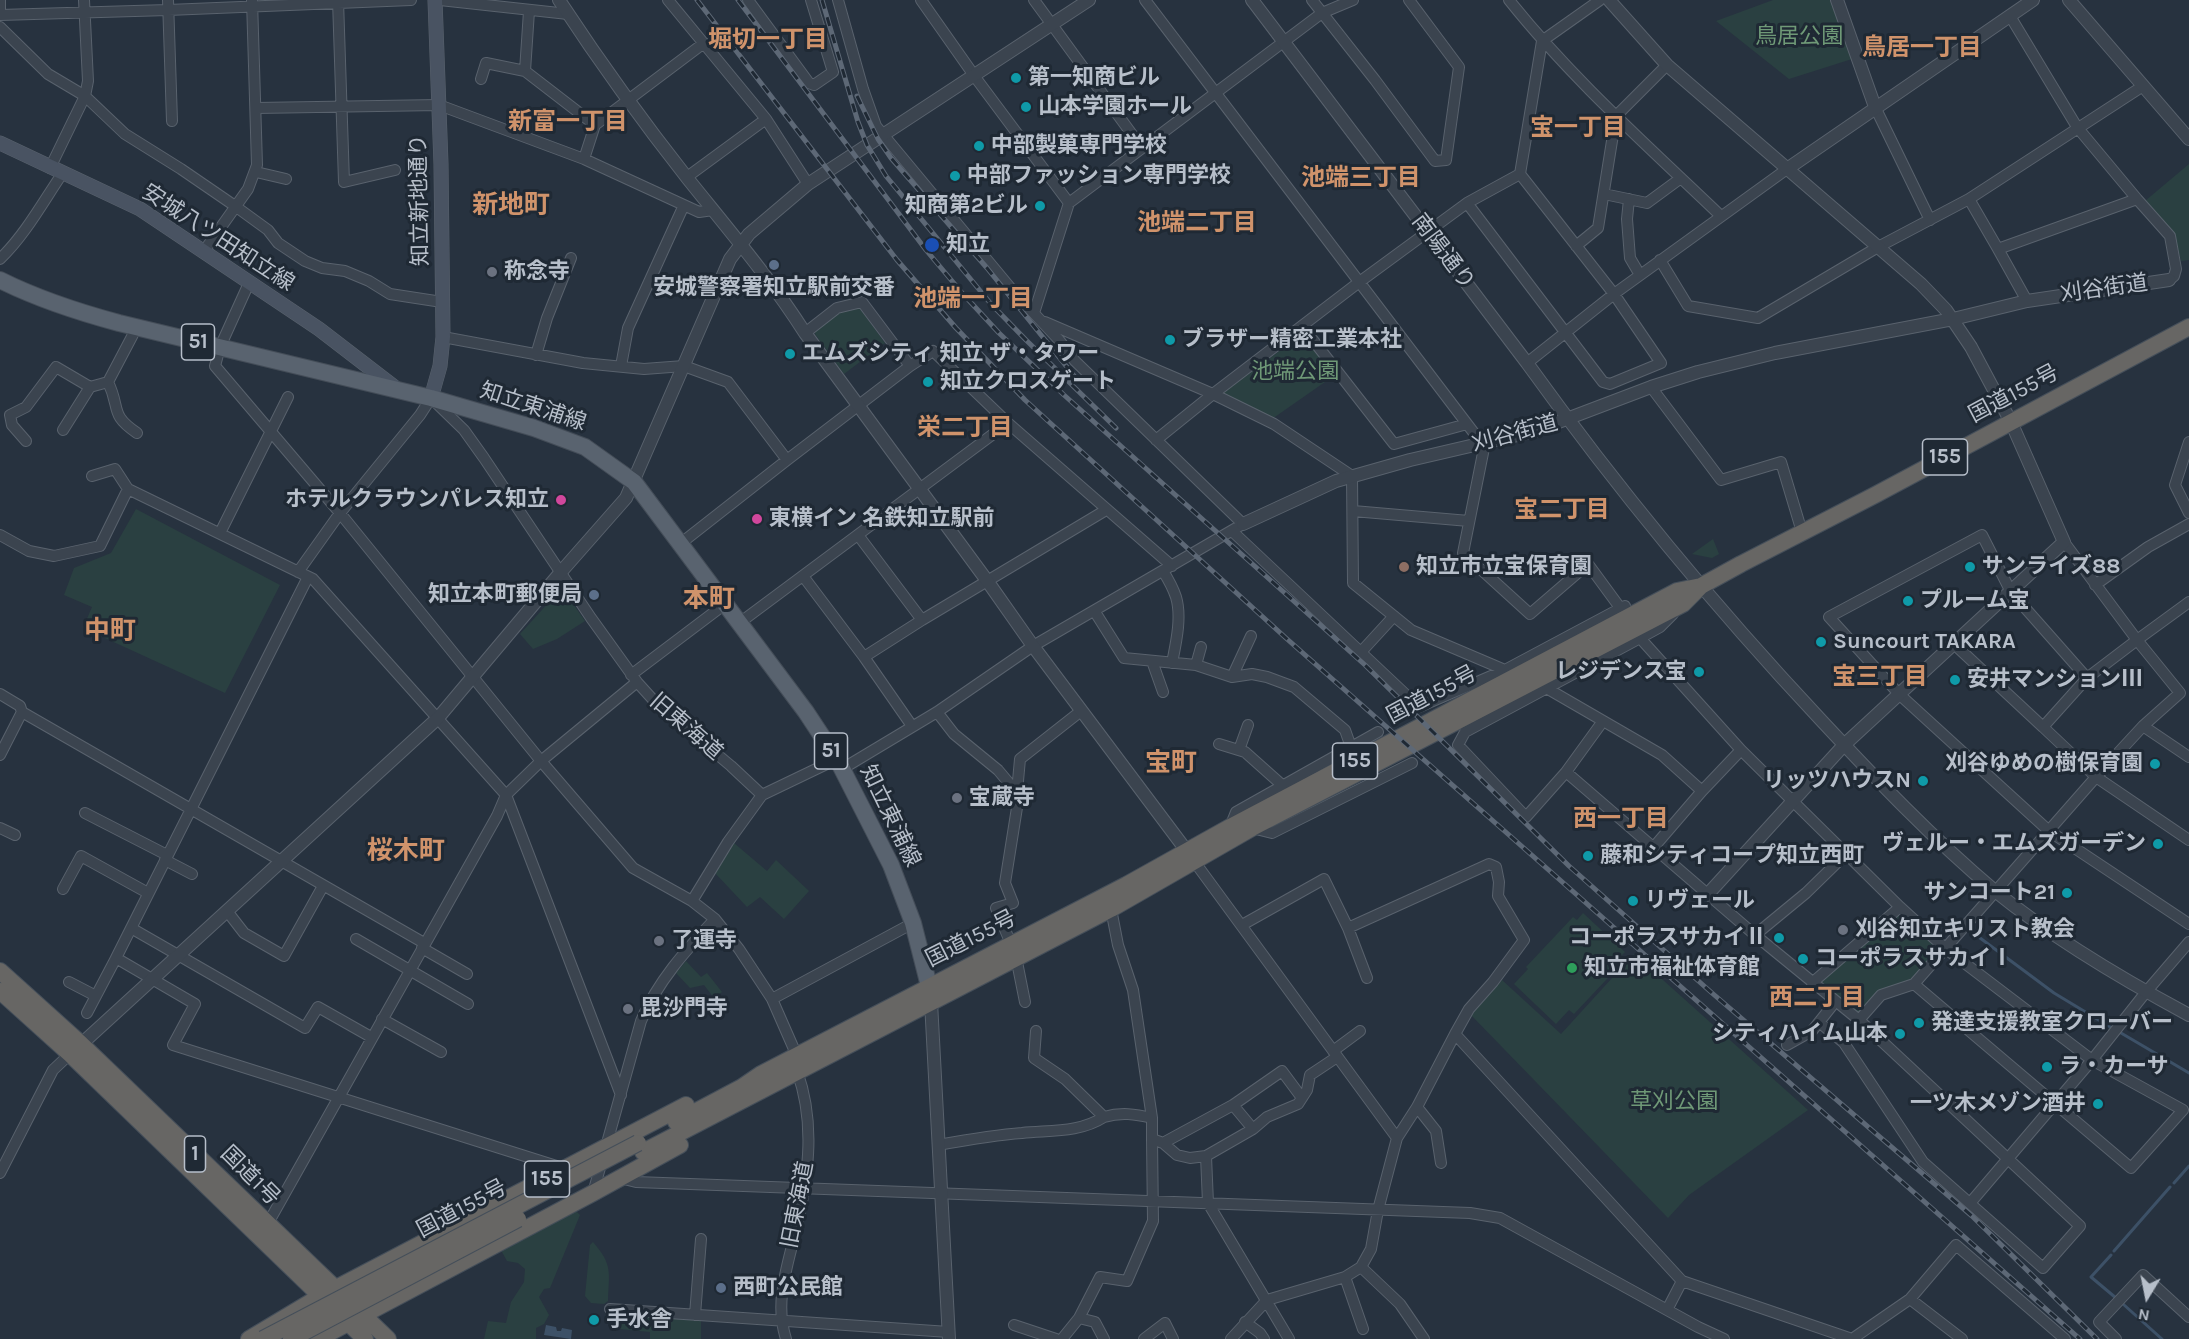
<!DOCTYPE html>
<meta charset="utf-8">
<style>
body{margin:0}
#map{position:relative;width:2189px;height:1339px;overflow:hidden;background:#27323f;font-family:Karla,sans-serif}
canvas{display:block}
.north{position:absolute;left:2117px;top:1267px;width:60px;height:60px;-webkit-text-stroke:4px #1f2934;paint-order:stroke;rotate:190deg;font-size:16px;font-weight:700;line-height:24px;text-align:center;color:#b7bfca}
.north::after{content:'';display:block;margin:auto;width:21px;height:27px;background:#b7bfca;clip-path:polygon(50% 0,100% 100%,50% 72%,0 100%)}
</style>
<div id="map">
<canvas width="2189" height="1339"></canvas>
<div class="north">N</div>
</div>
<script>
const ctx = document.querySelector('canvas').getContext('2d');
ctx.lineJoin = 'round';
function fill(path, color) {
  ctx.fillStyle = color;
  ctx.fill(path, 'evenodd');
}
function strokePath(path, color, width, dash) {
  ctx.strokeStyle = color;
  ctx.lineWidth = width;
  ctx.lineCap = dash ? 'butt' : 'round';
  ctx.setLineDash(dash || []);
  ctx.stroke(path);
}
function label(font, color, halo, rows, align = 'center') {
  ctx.font = font + ' Karla,"Noto Sans JP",sans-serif';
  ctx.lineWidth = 6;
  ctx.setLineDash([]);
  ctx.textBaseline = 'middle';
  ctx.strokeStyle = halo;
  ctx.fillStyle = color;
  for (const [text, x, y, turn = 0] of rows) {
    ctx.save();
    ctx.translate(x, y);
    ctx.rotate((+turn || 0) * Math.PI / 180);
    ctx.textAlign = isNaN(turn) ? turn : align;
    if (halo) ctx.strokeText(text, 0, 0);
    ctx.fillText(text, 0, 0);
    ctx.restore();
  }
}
const green = new Path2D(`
 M1773,0H1832L1852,59L1789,79L1716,21Z
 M2189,164V260L2181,261L2174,234L2145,201Z
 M859,307L885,343L844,374L815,334L816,329L839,313Z
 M1301,335H1305L1335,375L1272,419L1223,393Z
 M136,509L280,585L225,693L83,628L92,607L64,595L74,568L111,553Z
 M1713,539L1719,554L1712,558L1692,554Z
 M562,588L585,621L557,639L533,649L520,634Z
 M734,843L767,871L776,860L809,891L784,919L760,897L747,907L715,873Z
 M1583,913L1625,952L1618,959L1622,963L1574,1014L1569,1010L1556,1024L1514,984L1528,969L1526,967L1573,917L1577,920Z
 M1900,913L1938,948L1912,979L1858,1015L1818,984Z
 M1634,954L1808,1110L1689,1195L1668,1218L1471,1015L1502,980L1561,1034Z
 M686,961L701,977L707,973L722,992L714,998L704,985L690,988L676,973Z
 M574,1209L580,1215L550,1288L544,1289L539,1297L549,1315L544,1324L536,1328V1339H484L488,1321L506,1323L511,1302L524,1282L525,1269L518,1263L507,1261L502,1252L505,1246Z
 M593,1242C613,1265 609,1272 608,1301L604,1304L591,1303L585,1296L590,1245Z
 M620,1313L701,1321V1339H650V1332L619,1329Z`);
const water = new Path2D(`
 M546,1325L556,1327L557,1331H561L562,1328L572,1330L571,1339L544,1335Z`);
const stream = new Path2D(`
 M1972,932L2054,993L2112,1028
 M2121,1033L2189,1073
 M2174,1183L2189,1166
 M2114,1251L2170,1187
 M2111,1255L2091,1277L2116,1298
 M2123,1304L2162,1339`);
const minor = new Path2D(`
 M0,0V15
 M168,0L172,121
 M338,0L344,182L395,170
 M440,0L568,14
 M668,0L766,119L687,177
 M748,0L809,83L814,85L833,72L811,0
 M838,0L863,89L876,126L1013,291L1059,340L1075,361L1243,524L1033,646L937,712L842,769
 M921,0L978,81L1069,203
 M1034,0L1142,148
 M1145,0L1474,433L1485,443L1463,553L1530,614L1588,564L1621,609
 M1312,0L1375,80L1435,161L1446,160L1459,67L1409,0
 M1509,0C1572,79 1648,146 1721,216
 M529,11L525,71L595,125
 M0,15L168,10L411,0
 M2010,16L2077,127L2137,199L1998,249L2027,301
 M0,27L48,74L85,96L125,134L181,169L235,206L268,230L278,243L305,261L322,268L345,271L369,281L390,294L442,302
 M481,79L486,63L525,71
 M1875,107L1930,220
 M256,108L439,105L584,159L699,212L713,210
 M766,119L808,184
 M584,159L595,125L704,43
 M50,168L85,96L88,81L84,0
 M256,172L286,179
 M1604,194L1647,203L1681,178
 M1629,199L1627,219L1630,258L1640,275
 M1969,199L1998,249
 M2137,199L2170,236L2176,269L2174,276L2169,280
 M1467,203L1603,382L1610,384L1661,363L1614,294L1520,174L1542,41L1600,0
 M1576,246L1598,228L1616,116L1667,65
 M204,251L248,189L257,165L252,0
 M0,259C25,235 43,202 62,174
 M1660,260L1688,306L1758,318L1878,247L1969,199L2143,86
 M249,283L220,347L215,366L340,513L541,761L633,868L692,901L715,919L739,949L772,999L797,1056
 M1034,313L1069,203L1322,13L1353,0
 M1045,322L1213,394L1274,424L1352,476L1353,583L1411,630L1505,670
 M1302,326L1394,444L1467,424
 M805,333L837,308L862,302L910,366L933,351L1008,423L1172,566
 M443,337L583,363L644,369L684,366L728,382L787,460
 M536,355L547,318L571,258
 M1527,363L1614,294L1787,169
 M621,366L628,328L684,205
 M108,382C121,409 109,414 137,433
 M1651,387L1721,480L1781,462L1802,532
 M63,430L90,387
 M1156,440L1213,394L1358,283L1467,203L1520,174
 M26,441L12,425L10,415L26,407L56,367L90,387L108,382L137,327
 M2189,442L2175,485L2189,513
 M92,476L115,469L128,489L313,579L506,795L621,1095
 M1353,511L1469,521
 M1232,531L1419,707L1505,670L1625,606
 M220,533L288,397
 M0,535L29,551L54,556L100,546L128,489
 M858,535L922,620
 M680,544L787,460L910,366
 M1163,571C1168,579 1173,588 1176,597C1182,617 1176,643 1172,663
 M298,572L340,513L420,415L431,398L464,430L484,458L591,618L637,682L656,703L731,766L762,795
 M803,576L864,657
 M308,577L116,958L195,1004L173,1045L566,1169
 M2095,585L2148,547L2189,524
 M2189,602L2137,640L2180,693L2143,726L2096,777L2189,840
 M1095,612L1124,658L1196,665L1232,677L1252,674L1267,677L1294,687L1345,730L1351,747
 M738,624L1008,423
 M1640,638L1741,750L1900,907L1946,949L2092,1060L2183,1110L2131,1168L1914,984
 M1954,644L2043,727
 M1361,652L1394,616
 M1152,661L1163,692
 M1196,665L1201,647
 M631,675L725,604
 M1232,677L1251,636
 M2087,678L2011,592L1982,535L1829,617L1900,695L2049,831L2189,924
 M1548,689L1662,755L1702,791
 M0,694L20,706L22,712L424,943
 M937,712L954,734L998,770L1019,795L1005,883L1013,903L996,908L1011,944
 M1603,721L1566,772L1526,817L1458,745L1465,732L1640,638L1660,627L1673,614
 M912,726L864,657L922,620L1106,510
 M2143,726L2189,757
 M1219,744L1245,752L1282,785
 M1239,750L1248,725
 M0,755L22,712
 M1566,772L1755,935L1859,1020L2080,1226L2043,1268L1923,1162L1844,1043L1819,1022
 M1017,792L1020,759L1081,711
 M85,813L167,855
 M1230,827L1236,812L1378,732
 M0,828L15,835
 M1252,828L1272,833L1412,763
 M1653,848L1702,791L1741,750
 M165,860L192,874
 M1194,861L1397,1138
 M63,889L81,856L148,893
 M692,901L728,842L762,795L837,759
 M1111,909L1118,945L1133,990L1152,1118V1139
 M227,911L244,933L284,956L323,886
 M1242,925L1324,879L1348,928L1489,864L1496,867L1499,882L1498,896L1524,940L1493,982L1469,1009L1455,1034L1682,1281L1852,1339
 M131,928L305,1028L318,1007L371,1037
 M1348,928L1367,978
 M1755,935L1806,893L1847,853
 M356,939L468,1004
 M422,948L467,974
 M1016,957L1025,1002
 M69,982L96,996
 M1812,983L1900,907
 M772,999L913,923
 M87,1013L116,958
 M382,1019L441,1052
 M1859,1020L1881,995L1914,984L2096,777L2043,727L2087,678L2137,640L2064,542
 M1036,1031L1034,1058L1065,1079L1104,1117C1121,1112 1135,1114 1152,1118
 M1787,1045L1812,1031L1835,1002
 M1333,1051L1360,1031
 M1233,1105L1253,1129
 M1417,1107L1436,1131L1441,1163
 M1163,1143L1233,1105L1282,1071L1302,1098
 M938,1145C966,1140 994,1135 1022,1133C1050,1130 1079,1133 1104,1117
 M1206,1156L1208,1203L1289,1339
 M0,1173L53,1070L70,1054
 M620,1178L636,1182L1470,1213L1500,1218L1698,1327L1724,1339
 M593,1193L641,1021C657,982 686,950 715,919
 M1971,1202L2092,1060L2146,992L2189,942
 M267,1225L497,816L506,795L541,761L637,682
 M1361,1267L1400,1304L1424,1339
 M1345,1277L1363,1329
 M1910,1299L1962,1339
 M610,1309L949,1332
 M1667,1310L1682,1281
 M695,1315L701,1239
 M1245,1322L1260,1333L1264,1339
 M1014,1325L1056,1339
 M786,1339C773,1299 790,1260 798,1221C809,1171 815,1121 797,1071
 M1062,1339L1079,1318
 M1104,1339L1095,1322L1079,1318L1100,1277L1127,1281L1153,1221L1152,1139L1163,1143L1177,1155L1190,1158L1206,1156L1253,1129L1267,1117L1298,1104L1307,1090L1310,1075L1337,1057
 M1144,1339L1165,1323L1173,1339
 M1231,1339L1267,1300L1345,1277L1361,1267L1371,1249L1378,1210L1397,1138L1417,1107L1455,1034
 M1852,1339L1910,1299L1956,1245L2065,1339
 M2116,1339L2099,1322L2143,1275L2189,1317`);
const tertiary = new Path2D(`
 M559,0C599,61 643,122 688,179C728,229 770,278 805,333L988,582L1033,646L1192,858
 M1252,0L1527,363C1617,488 1715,607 1820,719C1876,779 1932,838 1995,891C2054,939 2122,979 2189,1015
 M1609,0L1667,65L1921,284L1946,310L1971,347L2011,422L2064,542L1844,745L1708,894
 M1837,0L1875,107
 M2069,0L2189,139
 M1787,169L2033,0
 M1243,524L1336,481L1410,460L1535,431L1651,387L1698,372L1775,353L1953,319L2027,301L2169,280
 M931,1002L949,1339
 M77,1048L438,718L560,573L626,498L730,259L749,234L808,184L1089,0`);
const secondary = new Path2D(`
 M0,143L140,209L319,329L397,389
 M431,398L440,366L443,337L441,164L435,0`);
const primary = new Path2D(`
 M0,280C38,299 78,312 119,323L431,398L534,428L585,447L634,482L806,712L837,759L891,865L913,923L929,986L931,1001`);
const trunk = new Path2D(`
 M0,971L81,1044L388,1339
 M0,991L70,1054L365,1339
 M676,1122L742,1087L761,1074L1126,885L1230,827L1677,591L1701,586
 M643,1152L1111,909L1252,828L1658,617L1683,604L1701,586L1741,564L1875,495L2189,327
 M249,1339L319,1297L686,1105
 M318,1339L593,1193L680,1145`);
const rail = new Path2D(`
 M697,0L897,260L956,328L1025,400L1287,639L2080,1339
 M738,0L926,250L963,294L999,333L1064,395L1365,665L1569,866L1712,993L1972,1216L2097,1339
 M822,0L858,122L867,145L886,176L991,304L1026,340L1116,428
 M857,96L878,139L891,158L987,268L1075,377`);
const trunkBridge = new Path2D(`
 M263,1339L638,1143
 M291,1339L518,1219`);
const markers = [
 [1016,78,6,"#0f9aa8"],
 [1026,107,6,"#0f9aa8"],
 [979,146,6,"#0f9aa8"],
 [955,176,6,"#0f9aa8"],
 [1040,206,6,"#0f9aa8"],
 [932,245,8,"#1a4fb4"],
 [774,265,6,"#5c6f8a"],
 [492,272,6,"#6b7280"],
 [1170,340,6,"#0f9aa8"],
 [790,354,6,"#0f9aa8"],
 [928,382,6,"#0f9aa8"],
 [561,500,6,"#d1479c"],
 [757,519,6,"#d1479c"],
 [1404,567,6,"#8d6e63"],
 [1970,567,6,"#0f9aa8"],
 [594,595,6,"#5c6f8a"],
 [1908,601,6,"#0f9aa8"],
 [1821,642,6,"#0f9aa8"],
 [1699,672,6,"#0f9aa8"],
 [1955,680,6,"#0f9aa8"],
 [2155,764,6,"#0f9aa8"],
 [1923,781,6,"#0f9aa8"],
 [957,798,6,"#6b7280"],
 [2158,844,6,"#0f9aa8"],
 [1588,856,6,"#0f9aa8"],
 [2067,893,6,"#0f9aa8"],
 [1633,901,6,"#0f9aa8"],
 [1843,930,6,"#6b7280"],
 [1779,938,6,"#0f9aa8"],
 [659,941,6,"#6b7280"],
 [1803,959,6,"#0f9aa8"],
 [1572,968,6,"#2e9e5b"],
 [628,1009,6,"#6b7280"],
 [1919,1023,6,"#0f9aa8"],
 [1900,1034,6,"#0f9aa8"],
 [2047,1067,6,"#0f9aa8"],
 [2098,1104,6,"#0f9aa8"],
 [721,1288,6,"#5c6f8a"],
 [594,1320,6,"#0f9aa8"]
];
const shields = [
 [198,342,33],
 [1945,457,45],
 [831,751,33],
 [1355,761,45],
 [195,1154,21],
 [547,1179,45]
];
const shieldNames = [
 ["51",198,342],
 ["155",1945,457],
 ["51",831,751],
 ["155",1355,761],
 ["1",195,1154],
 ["155",547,1179]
];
const parkNames = [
 ["鳥居公園",1799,37],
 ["池端公園",1295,372],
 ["草刈公園",1674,1102]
];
const poiNames = [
 ["第一知商ビル",1028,78],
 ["山本学園ホール",1038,107],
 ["中部製菓専門学校",991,146],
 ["中部ファッション専門学校",967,176],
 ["知商第2ビル",1028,206,"right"],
 ["知立",946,245],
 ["称念寺",504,272],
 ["安城警察署知立駅前交番",774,288,"center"],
 ["ブラザー精密工業本社",1182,340],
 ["エムズシティ 知立 ザ・タワー",802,354],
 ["知立クロスゲート",940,382],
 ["ホテルクラウンパレス知立",549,500,"right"],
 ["東横イン 名鉄知立駅前",769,519],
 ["知立市立宝保育園",1416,567],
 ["サンライズ88",1982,567],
 ["知立本町郵便局",582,595,"right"],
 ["プルーム宝",1920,601],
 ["Suncourt TAKARA",1833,642],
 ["レジデンス宝",1687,672,"right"],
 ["安井マンションⅢ",1967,680],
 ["刈谷ゆめの樹保育園",2143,764,"right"],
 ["リッツハウスN",1911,781,"right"],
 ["宝蔵寺",969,798],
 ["ヴェルー・エムズガーデン",2146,844,"right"],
 ["藤和シティコープ知立西町",1600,856],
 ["サンコート21",2055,893,"right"],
 ["リヴェール",1645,901],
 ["刈谷知立キリスト教会",1855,930],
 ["コーポラスサカイⅡ",1767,938,"right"],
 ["了運寺",671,941],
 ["コーポラスサカイⅠ",1815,959],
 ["知立市福祉体育館",1584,968],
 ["毘沙門寺",640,1009],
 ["発達支援教室クローバー",1931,1023],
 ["シティハイム山本",1888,1034,"right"],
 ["ラ・カーサ",2059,1067],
 ["一ツ木メゾン酒井",2086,1104,"right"],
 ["西町公民館",733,1288],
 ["手水舎",606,1320]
];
const streetNames = [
 ["知立新地通り",420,200,-91],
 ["安城八ツ田知立線",218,238,33],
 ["南陽通り",1443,252,53],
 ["刈谷街道",2104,289,-8],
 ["国道155号",2014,394,-28],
 ["知立東浦線",533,407,18],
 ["刈谷街道",1515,434,-15],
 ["国道155号",1432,695,-28],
 ["旧東海道",686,727,41],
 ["知立東浦線",890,816,64],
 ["国道155号",971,939,-27],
 ["国道1号",250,1176,45],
 ["旧東海道",798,1205,-79],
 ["国道155号",462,1209,-28]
];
const neighbourhoodNames = [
 ["堀切一丁目",768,40],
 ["鳥居一丁目",1922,48],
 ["新富一丁目",568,122],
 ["宝一丁目",1578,128],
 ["池端三丁目",1361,178],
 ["池端二丁目",1197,223],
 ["池端一丁目",973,299],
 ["栄二丁目",965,428],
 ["宝二丁目",1562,510],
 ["宝三丁目",1880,677],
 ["西一丁目",1621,819],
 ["西二丁目",1817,998]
];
const quarterNames = [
 ["新地町",511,206],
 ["本町",709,600],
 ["中町",110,632],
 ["宝町",1171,764],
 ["桜木町",406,852]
];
fill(green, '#2a4041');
fill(water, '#3d5167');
strokePath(stream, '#3d5167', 3);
strokePath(minor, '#59626d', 12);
strokePath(tertiary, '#59626d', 14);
strokePath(secondary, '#59626d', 15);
strokePath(primary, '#444d58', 18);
strokePath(trunk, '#454f5a', 18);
strokePath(minor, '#3b444f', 10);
strokePath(tertiary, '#3b444f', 12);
strokePath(secondary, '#495362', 14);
strokePath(primary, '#59636f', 16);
strokePath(trunk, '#676664', 16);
strokePath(rail, '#5d6876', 5);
strokePath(rail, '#1f2934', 3, [9]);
strokePath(trunkBridge, '#454f5a', 18, []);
strokePath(trunkBridge, '#676664', 16);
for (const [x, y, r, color] of markers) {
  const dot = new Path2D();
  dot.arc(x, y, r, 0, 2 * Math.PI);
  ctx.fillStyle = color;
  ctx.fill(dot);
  strokePath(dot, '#1f2934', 2);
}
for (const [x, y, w] of shields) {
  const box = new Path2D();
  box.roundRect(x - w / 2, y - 18, w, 36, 4.5);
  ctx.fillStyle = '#1f2934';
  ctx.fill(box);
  strokePath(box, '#b7bfca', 1.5);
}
label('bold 21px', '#b7bfca', null, shieldNames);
label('22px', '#6f9977', '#1f2934', parkNames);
label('bold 22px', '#b7bfca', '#1f2934', poiNames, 'left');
label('22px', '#b7bfca', '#1f2934', streetNames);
label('bold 24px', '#d0936b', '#1f2934', neighbourhoodNames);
label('bold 26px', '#d0936b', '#1f2934', quarterNames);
</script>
